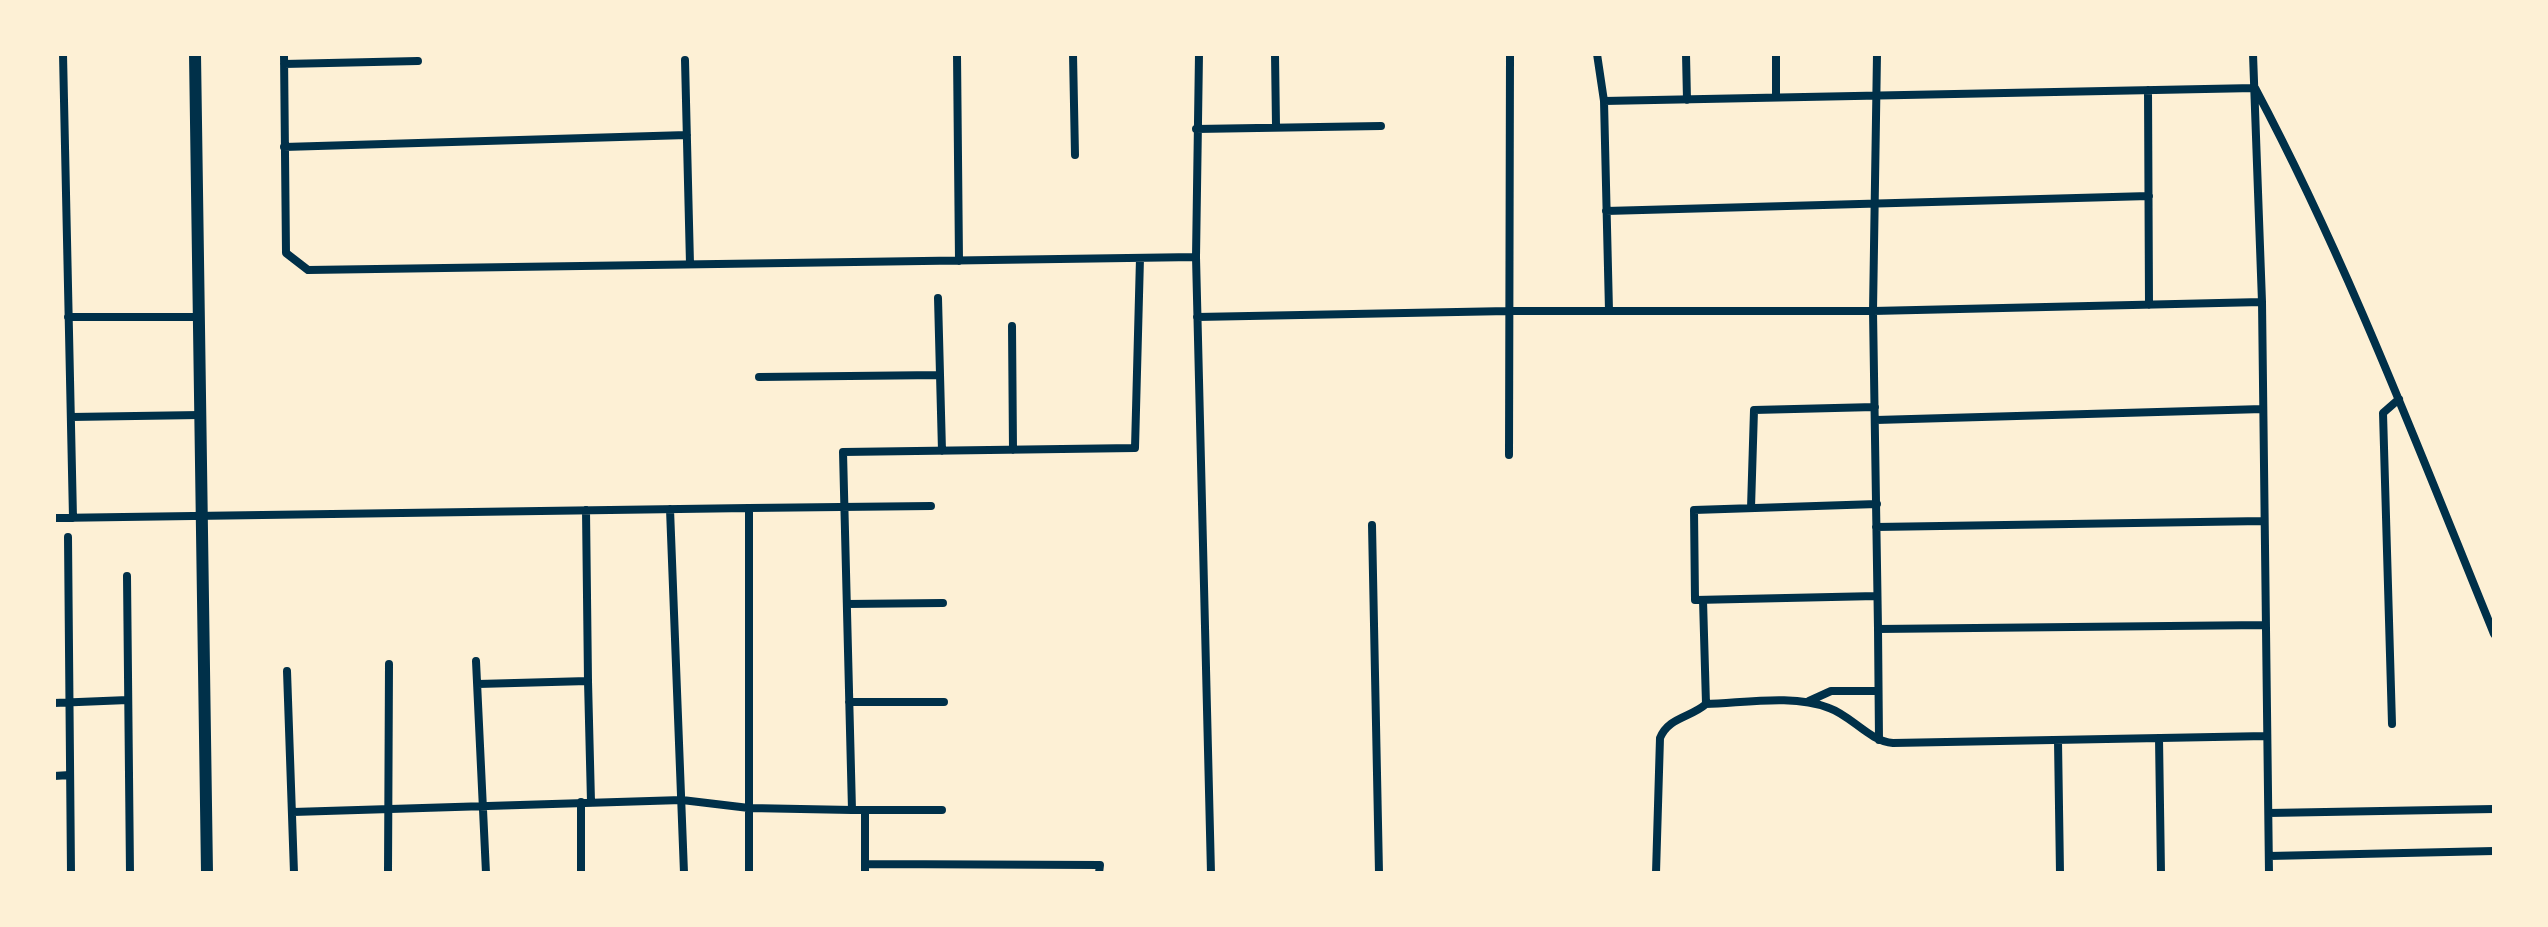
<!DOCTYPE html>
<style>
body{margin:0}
#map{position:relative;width:2548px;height:927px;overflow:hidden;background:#fdf0d5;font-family:Poppins,sans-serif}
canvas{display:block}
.frame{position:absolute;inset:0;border:56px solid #fdf0d5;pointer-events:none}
</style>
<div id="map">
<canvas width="2548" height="927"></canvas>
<div class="frame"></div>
</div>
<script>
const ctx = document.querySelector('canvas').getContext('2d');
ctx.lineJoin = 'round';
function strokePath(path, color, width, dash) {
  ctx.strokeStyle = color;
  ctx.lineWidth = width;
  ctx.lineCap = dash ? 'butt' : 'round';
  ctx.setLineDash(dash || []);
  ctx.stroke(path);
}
const minor = new Path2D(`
 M63,54L73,518
 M284,54L286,253L308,270L1196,257L1199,54
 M957,54L959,261
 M1073,54L1075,155
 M1275,54L1276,126
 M1597,54L1604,101L1609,311
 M1686,54L1687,100
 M1776,54V96
 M1877,54L1873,311L1878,629L2266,625
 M2253,54L2262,302L2269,873
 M685,60L690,264
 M284,64L418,61
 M2148,90L2149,305
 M1604,101L2255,88C2348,263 2419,450 2494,634
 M1196,129L1381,126
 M284,147L687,135
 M1606,211L2149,196
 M1196,257L1211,873
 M938,298L942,451
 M68,317H199
 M1197,317L1509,311H1873L2262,302
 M1012,326L1013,450
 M759,377L940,375
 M71,417L200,415
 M1876,420L2263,409
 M1509,455L1510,54
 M1877,504L1694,510L1695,600L1877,596
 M1751,508L1754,410L1875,407
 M670,509L684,873
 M54,518L749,508
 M1372,525L1379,873
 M1876,527L2264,521
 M68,537L71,873
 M127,576L130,873
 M1703,600L1706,704
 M847,604L943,603
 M1878,629L1879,740
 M476,661L486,873
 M287,671L294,873
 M588,681L591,802
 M478,684L588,681L586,510
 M1809,701L1831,691H1878
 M849,702H944
 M54,703L128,700
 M2392,724L2383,413L2399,399
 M2159,738L2161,873
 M2058,741L2060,873
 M54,776L70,775
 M581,802V873
 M852,810H942
 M865,810V873
 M293,812L682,800L749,808L852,810L843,452L1135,448L1140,258
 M2269,813L2494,809
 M2269,856L2494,851
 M865,864L1100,865L1099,873
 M388,873L389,664
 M749,873V508L931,506
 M1656,873L1660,738C1669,717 1690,718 1706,704C1744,703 1793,694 1829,708C1852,716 1869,741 1893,743L2267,736`);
const tertiary = new Path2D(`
 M195,54L207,873`);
strokePath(minor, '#003049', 8);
strokePath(tertiary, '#003049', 12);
</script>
